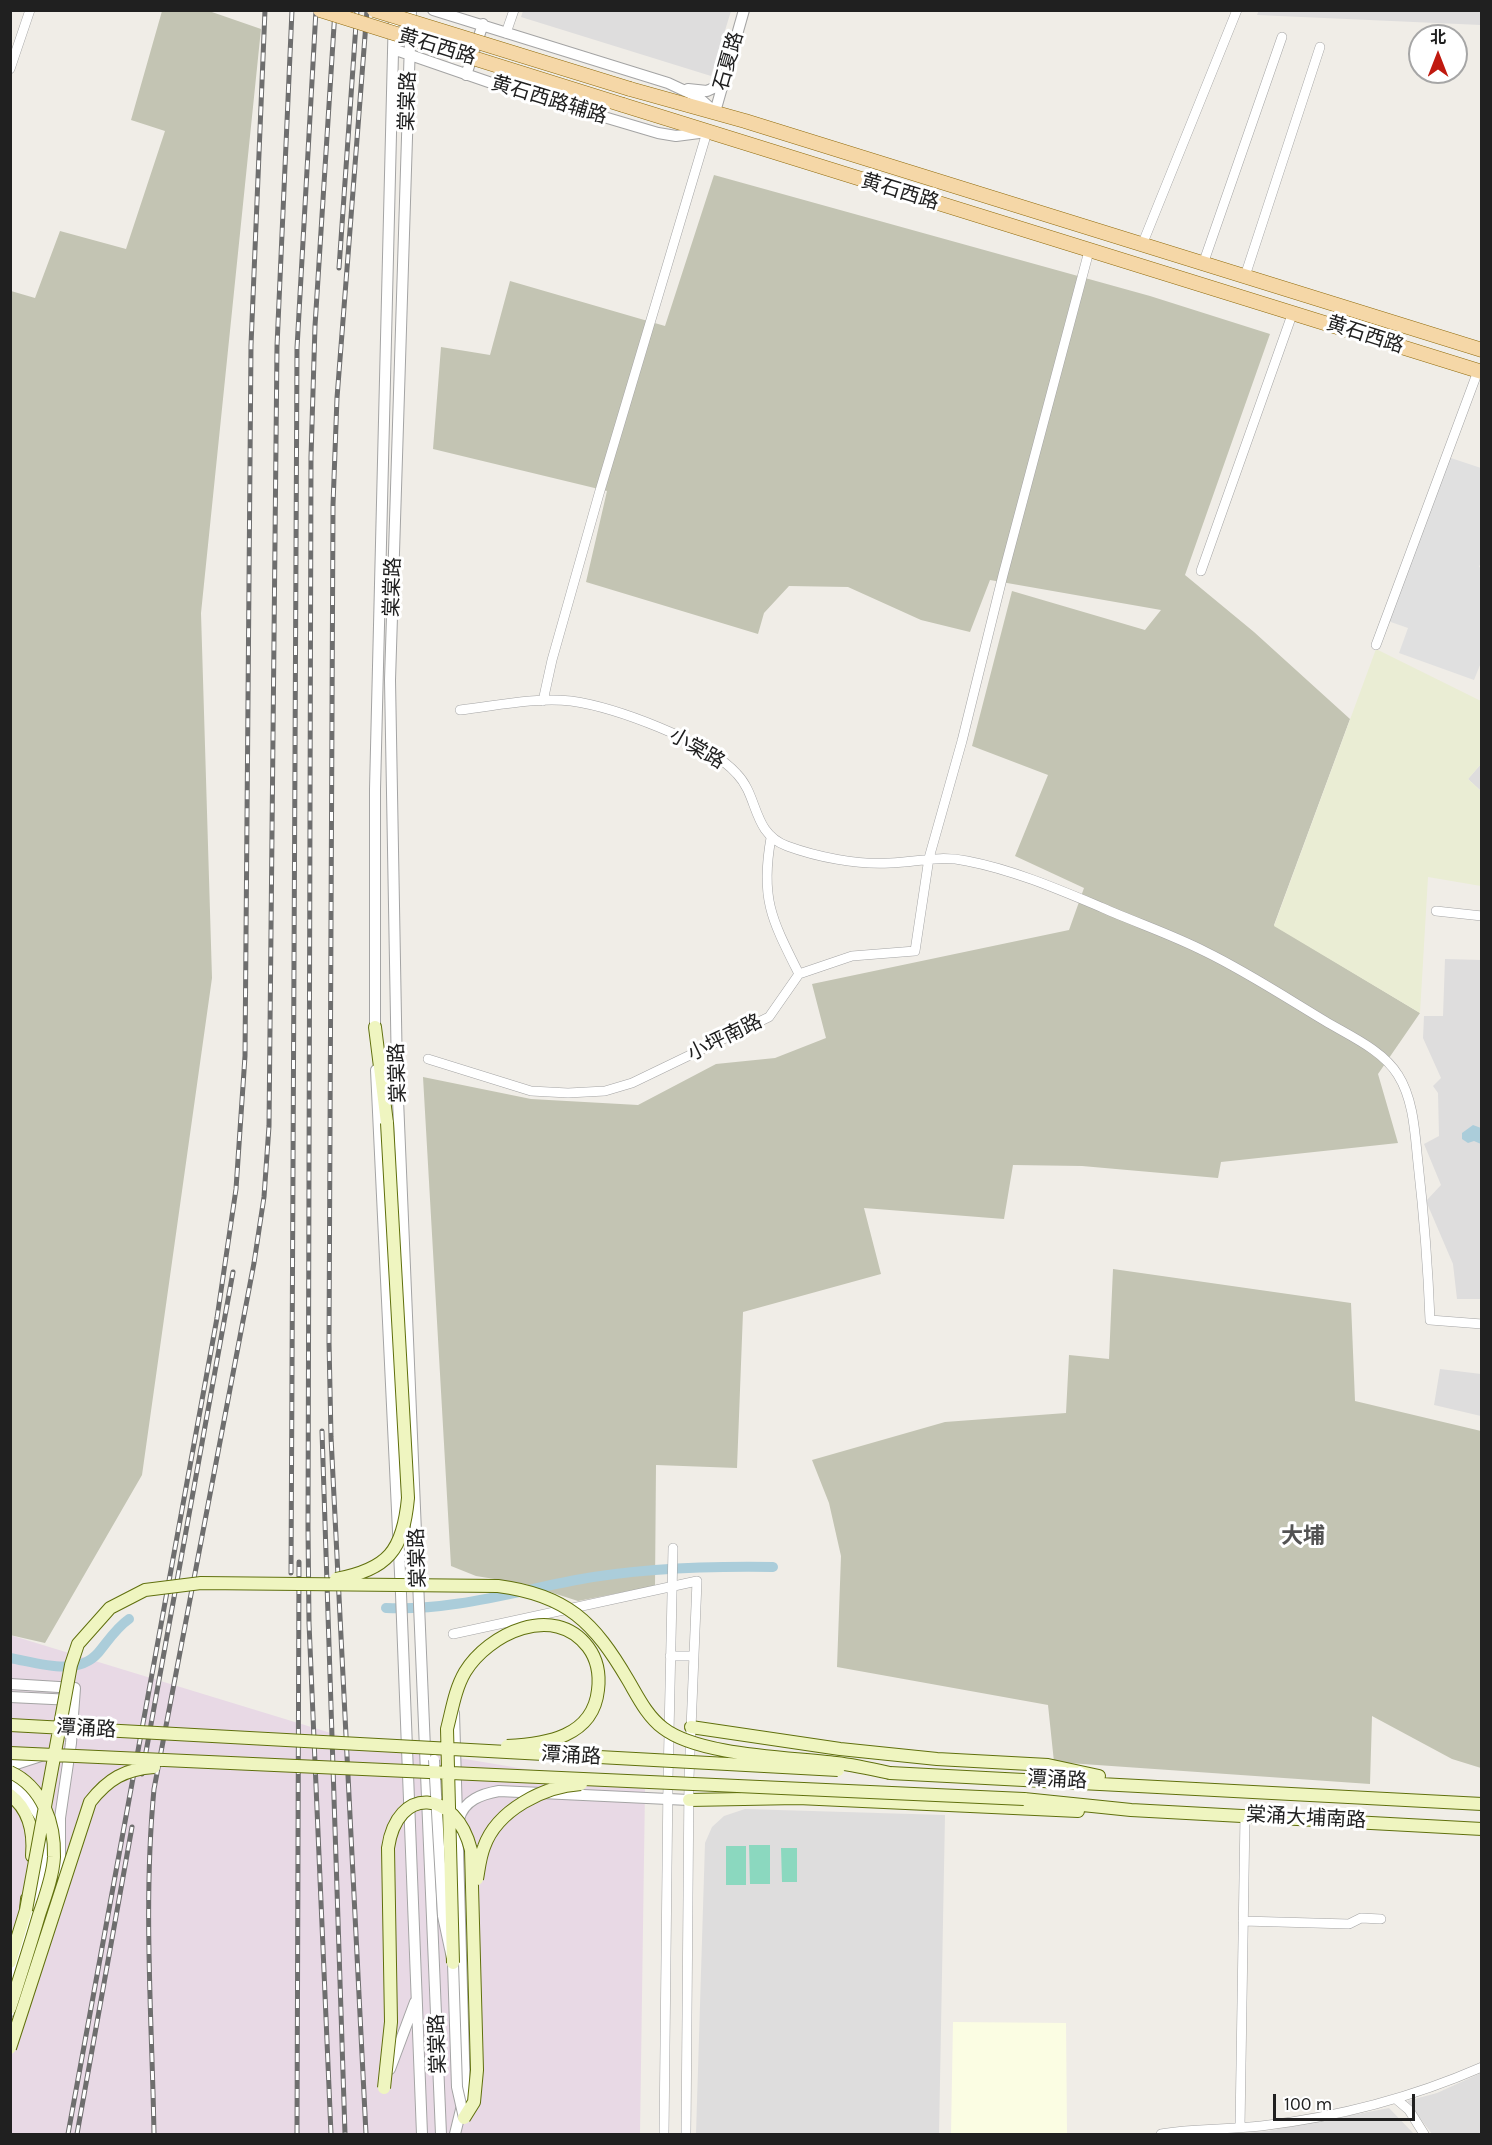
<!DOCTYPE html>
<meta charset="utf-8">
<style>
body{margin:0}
#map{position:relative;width:1492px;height:2145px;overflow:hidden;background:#f0ede7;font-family:Karla,"Noto Sans SC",sans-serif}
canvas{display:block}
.frame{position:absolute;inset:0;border:12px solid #202020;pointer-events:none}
.north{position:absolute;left:1408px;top:24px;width:60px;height:60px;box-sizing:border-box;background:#fff;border:2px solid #a6a6a6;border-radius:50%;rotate:0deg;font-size:16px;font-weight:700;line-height:24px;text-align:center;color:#202020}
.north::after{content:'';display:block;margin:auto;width:21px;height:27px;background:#c0190f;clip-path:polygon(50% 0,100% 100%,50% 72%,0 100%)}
.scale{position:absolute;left:1273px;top:2094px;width:142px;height:27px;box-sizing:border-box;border:3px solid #202020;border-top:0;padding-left:8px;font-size:18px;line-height:21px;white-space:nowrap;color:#202020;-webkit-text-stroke:4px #fff;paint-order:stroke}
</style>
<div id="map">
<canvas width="1492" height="2145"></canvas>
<div class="frame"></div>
<div class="north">北</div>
<div class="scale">100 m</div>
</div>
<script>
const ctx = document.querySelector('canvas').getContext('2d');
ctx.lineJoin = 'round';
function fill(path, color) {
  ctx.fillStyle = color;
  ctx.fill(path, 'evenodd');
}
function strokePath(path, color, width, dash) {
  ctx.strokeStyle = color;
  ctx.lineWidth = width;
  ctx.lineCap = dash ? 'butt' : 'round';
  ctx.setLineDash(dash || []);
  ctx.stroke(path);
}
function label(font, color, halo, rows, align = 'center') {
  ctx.font = font + ' Karla,"Noto Sans SC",sans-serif';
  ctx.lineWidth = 6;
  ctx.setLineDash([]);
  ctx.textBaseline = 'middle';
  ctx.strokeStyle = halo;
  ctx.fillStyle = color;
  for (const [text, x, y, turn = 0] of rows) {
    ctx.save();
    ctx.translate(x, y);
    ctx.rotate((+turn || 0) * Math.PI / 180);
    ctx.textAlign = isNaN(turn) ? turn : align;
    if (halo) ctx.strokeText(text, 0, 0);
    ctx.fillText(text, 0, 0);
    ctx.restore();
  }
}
const residential = new Path2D(`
 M1259,10L1481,11V25L1257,15Z
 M523,11L731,10V11L711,76L521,17Z
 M1481,764V791L1468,779Z
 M1445,959L1481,960V1299H1457L1453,1264L1426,1201L1441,1185L1424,1144L1439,1136L1438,1093L1433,1086L1441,1078L1423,1038L1424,1016H1443Z
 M1440,1369L1481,1374V1416L1434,1405Z
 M745,1809L945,1815L939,2134H696L705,1843L712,1827L724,1816Z
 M1481,2073V2134H1432L1407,2101L1437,2093Z
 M1389,2108L1414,2134H1232L1268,2131Z`);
const industrial = new Path2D(`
 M10,1635L357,1741L645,1789L640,2134H11Z`);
const education = new Path2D(`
 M953,2022L1066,2023L1067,2134H951Z`);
const construction = new Path2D(`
 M162,11H209L261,29L201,613L212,978L142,1475L45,1643L10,1635L11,291L35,298L60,231L126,249L165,131L131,120Z
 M714,175L1150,296L1270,334L1185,575L1254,632L1350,719L1274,925L1420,1013L1378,1074L1398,1143L1221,1162L1218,1178L1082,1166L1013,1165L1004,1219L864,1208L881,1274L743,1312L737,1468L656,1465L655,1586L578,1601L525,1584L476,1576L451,1566L423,1077L531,1099L638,1105L716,1064L775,1058L826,1038L812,984L1069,930L1084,888L1015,856L1048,775L972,746L1012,591L1145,630L1161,610L990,580L970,632L921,620L848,587L789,586L764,613L758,634L586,582L607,491L433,449L441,347L490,355L510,281L665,326Z
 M1113,1269L1351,1303L1355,1401L1481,1431V1768L1452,1759L1372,1716L1370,1784L1054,1762L1048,1705L837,1667L841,1556L829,1503L812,1460L945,1422L1066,1413L1069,1355L1109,1359Z`);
const farmland = new Path2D(`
 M1376,649L1481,701V764L1468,779L1481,791V886L1428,877L1420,1013L1274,926Z`);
const pitch = new Path2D(`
 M749,1845H770V1884H750Z
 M726,1846H746V1885H726Z
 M781,1848H797V1882H782Z`);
const parking = new Path2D(`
 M1445,456L1481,468L1482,559L1479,567L1482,568V660L1474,680L1399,653L1408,628L1385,620Z`);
const water = new Path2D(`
 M1473,1125L1481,1128V1144L1474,1141L1468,1143L1462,1139V1133Z`);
const canal = new Path2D(`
 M386,1608C451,1611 513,1592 576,1580C641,1568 707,1566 773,1567
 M10,1658C38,1663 77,1677 98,1653C108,1641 116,1628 129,1619`);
const minor = new Path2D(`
 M506,33L514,10
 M10,69L30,10
 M1142,245L1237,10
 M1203,264L1282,37
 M1245,276L1320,47
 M1201,571L1293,312
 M1376,645L1478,371
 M543,701L552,660L599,494L707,132
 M460,710C495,706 535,697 571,701C614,707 708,741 737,774C759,797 752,833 787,846C817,857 857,865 890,863C918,862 938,855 967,861C1014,870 1060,890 1103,908C1137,923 1173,935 1206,952C1247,972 1285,997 1325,1021C1348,1035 1383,1050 1398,1075C1414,1100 1415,1135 1418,1163C1424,1216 1428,1267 1430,1320L1482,1324
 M771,838C760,899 772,920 799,974
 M1436,911L1482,916
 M428,1059L531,1091L568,1093L605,1091L632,1083L769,1017L799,974L852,956L915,951L929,858L962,741L1003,575L1089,251
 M453,1634L697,1581L689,1778L686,2134
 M670,1656H693
 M1243,1921L1349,1924L1361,1918L1381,1919
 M1396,2099L1409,2110L1424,2134
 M1240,2127L1245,1815
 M664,2134L668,1780L673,1548
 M1161,2134C1194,2128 1227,2130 1261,2126C1338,2117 1411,2098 1482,2067`);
const tertiary = new Path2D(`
 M411,10L390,680L397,1075L441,2134
 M433,10L668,83L698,97L715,112L744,10
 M393,49L506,88L658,133L676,136L707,132
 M466,75L483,24
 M688,89L707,91L722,84
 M375,1033V789L394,11
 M376,1070L401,1594L422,2134
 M10,1684L75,1688L71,1743L60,1818V1860L56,1873
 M10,1697L73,1700
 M454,1713L465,2093L455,2134
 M10,1766L44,1755
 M10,1782C23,1794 40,1813 46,1830C56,1863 20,1951 10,1987
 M459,1819C464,1800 482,1794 499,1791L689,1800
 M16,2012L31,1961
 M390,2069L415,2002`);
const secondary = new Path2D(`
 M375,1027L387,1123
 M691,1727L840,1749L937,1759L1048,1765L1099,1776
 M890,1773L1482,1804
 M10,1795C29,1809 34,1833 32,1856
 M1024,1799L1131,1810L1482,1829
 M689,1800L798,1798L1078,1811
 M10,1962L26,1910L27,1899`);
const primary = new Path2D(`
 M630,89L745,121L1482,350
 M623,105L1482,372`);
const rail = new Path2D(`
 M339,268L357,10
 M322,1431L345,2134
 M291,1573L297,348L316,10
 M142,1774L233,1272
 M68,2134L217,1318L236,1189L245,1056L251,345L265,10
 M77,2134L132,1827
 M154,2134C152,2019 143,1905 154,1789L254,1263L264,1197L269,1126L277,346L292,10
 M297,2134L299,1562
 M331,2134L309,1623L308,1528L311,457L315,326L335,10
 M366,2134L331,1437L329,1342L333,505L337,398L367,10`);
const tertiaryBridge = new Path2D(`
 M434,1760L443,1916L453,1963L457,2087L464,2118`);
const secondaryBridge = new Path2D(`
 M336,1579C388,1569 403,1551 408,1498L387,1123
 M10,1725L838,1770
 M10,1753L1024,1799
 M10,1772C43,1787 55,1824 54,1857C53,1876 45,1897 39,1915C30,1946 20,1977 10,2008
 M477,1879C479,1868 480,1857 484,1847C497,1810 544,1786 581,1784
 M26,1910L71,1665L78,1644L110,1608L145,1590L201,1583L498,1586C567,1595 594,1622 628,1680C638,1697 647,1716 663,1728C699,1756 790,1757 836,1763C854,1765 872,1769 890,1773
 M453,1963L447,1729C452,1710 455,1689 465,1672C488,1634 554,1602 588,1647C597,1659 600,1674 598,1690C593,1737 546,1744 507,1746
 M10,2048L90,1802C108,1779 125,1769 154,1767
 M384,2088L391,2022L388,1848C397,1785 456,1789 471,1850L477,2070L474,2102L464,2118`);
const primaryBridge = new Path2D(`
 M320,10L623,105
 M374,10L630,89`);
const streetNames = [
 ["黄石西路",437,47,17],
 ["石夏路",729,61,-74],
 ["黄石西路辅路",549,100,17],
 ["棠棠路",408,101,-88],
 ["黄石西路",900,192,17],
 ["黄石西路",1365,335,18],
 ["棠棠路",393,587,-88],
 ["小棠路",697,749,30],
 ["小坪南路",725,1038,-26],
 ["棠棠路",398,1073,-92],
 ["棠棠路",418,1558,-92],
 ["潭涌路",86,1729,3],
 ["潭涌路",571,1756,3],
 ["潭涌路",1057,1780,3],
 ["棠涌大埔南路",1306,1818,3],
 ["棠棠路",438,2044,-92]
];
const quarterNames = [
 ["大埔",1303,1537]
];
fill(residential, '#dedddd');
fill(industrial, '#e8d9e5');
fill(education, '#fbfde3');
fill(construction, '#c3c4b3');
fill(farmland, '#eaedd4');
fill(pitch, '#8bd8bf');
fill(parking, '#e0e0e0');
fill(water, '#abcdda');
strokePath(canal, '#abcdda', 10);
strokePath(minor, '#a4a4a4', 10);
strokePath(tertiary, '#a4a4a4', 12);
strokePath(secondary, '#60700d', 14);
strokePath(primary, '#906b0c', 15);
strokePath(minor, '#fff', 9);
strokePath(tertiary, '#fff', 10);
strokePath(secondary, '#eff5c0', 12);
strokePath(primary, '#f5d7a7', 14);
strokePath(rail, '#6e6e6e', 5);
strokePath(rail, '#fff', 3, [9]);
strokePath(tertiaryBridge, '#a4a4a4', 12, []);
strokePath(secondaryBridge, '#60700d', 14, []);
strokePath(primaryBridge, '#906b0c', 15, []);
strokePath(tertiaryBridge, '#fff', 10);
strokePath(secondaryBridge, '#eff5c0', 12);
strokePath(primaryBridge, '#f5d7a7', 14);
label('20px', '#202020', '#fff', streetNames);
label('bold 22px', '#535353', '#fff', quarterNames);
</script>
